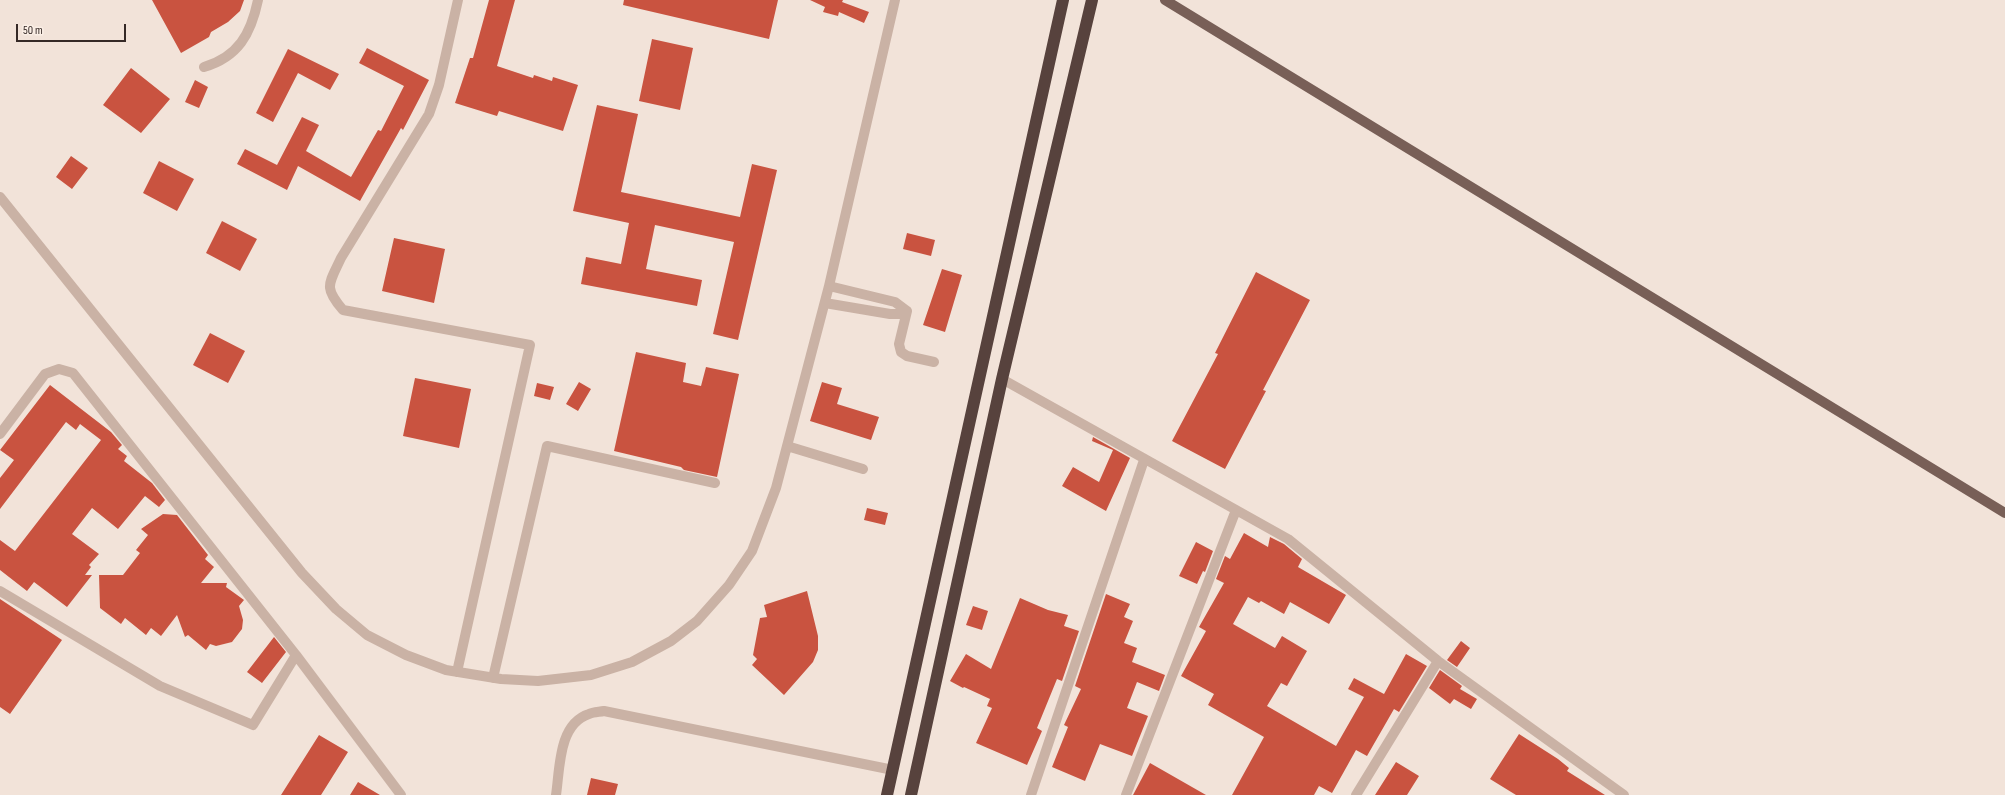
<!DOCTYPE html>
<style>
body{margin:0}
#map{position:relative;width:2005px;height:795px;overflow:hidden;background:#f2e3d9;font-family:"Sofia Sans Condensed",sans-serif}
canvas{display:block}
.scale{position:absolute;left:16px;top:24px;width:110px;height:18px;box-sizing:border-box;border:2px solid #352926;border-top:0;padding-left:5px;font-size:12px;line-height:14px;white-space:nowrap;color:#352926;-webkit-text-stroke:3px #faeee5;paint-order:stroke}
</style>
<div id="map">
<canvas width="2005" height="795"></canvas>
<div class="scale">50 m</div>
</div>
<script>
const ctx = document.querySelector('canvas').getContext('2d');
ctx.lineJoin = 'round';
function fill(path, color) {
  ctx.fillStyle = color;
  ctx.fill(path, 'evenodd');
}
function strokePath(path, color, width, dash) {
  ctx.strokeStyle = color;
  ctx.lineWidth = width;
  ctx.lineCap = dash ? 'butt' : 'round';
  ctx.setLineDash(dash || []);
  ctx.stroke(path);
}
const building = new Path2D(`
 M152,0H244L240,11L228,22L211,32L209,37L181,53Z
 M489,0H515L497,66L533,78L534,75L552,81L553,77L578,85L563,131L499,111L497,116L455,103L470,58H473Z
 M624,0H778L769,39L623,5Z
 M810,0H843L842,2L869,12L864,23L839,12L838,16L823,12L825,7Z
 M652,39L693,48L680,110L639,101Z
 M367,48L429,80L403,130L401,128L360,201L298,166L287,190L237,164L245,149L277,165L302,117L319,125L306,151L351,177L378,130L381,131L404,86L359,63Z
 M288,49L339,74L330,90L298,73L273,122L256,113Z
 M131,68L170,99L141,133L103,105Z
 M195,80L208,87L199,108L185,102Z
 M597,105L638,114L621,192L740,217L752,164L777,170L738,340L713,334L734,242L655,225L646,269L702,280L697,306L581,284L586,257L621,264L629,223L573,211Z
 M71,156L88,168L72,189L56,177Z
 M159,161L194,179L177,211L143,193Z
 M222,221L257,239L240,271L206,253Z
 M907,233L935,240L931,256L903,249Z
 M394,238L445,249L434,303L382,291Z
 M942,269L962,275L945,332L923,325Z
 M1256,272L1310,300L1263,390L1266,391L1225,469L1172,441L1218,354L1215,353Z
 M210,333L245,351L228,383L193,365Z
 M636,352L686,363L683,382L701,386L706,367L739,374L717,477L684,470L681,467L614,451Z
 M415,378L471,389L459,448L403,436Z
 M579,382L591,389L578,411L566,404Z
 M822,382L842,388L837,404L879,417L871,440L810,421Z
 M537,383L554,387L550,400L534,396Z
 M50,385L111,432L122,445L118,449L127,456L124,461L152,483L165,500L159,507L145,496L118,529L92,508L72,534L99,554L89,565L91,567L85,575H92L67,607L34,582L27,591L0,570V540L15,551L101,440L80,424L76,430L66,422L0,509V478L14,460L0,450Z
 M1093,437L1130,458L1106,511L1062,486L1073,467L1099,482L1113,450L1092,441Z
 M867,508L888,513L885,525L864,520Z
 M163,514L177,515L208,555L205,559L214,567L201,583H227L226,587L244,600L239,606L243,620L242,629L232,642L216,646L210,644L206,650L188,635L185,637L177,615L161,636L151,628L146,635L125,618L121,624L100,608L99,575H123L140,553L136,550L148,535L141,529Z
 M1244,533L1268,547L1270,537L1284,544L1302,559L1298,567L1346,595L1329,624L1290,602L1284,614L1261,601L1259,603L1248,597L1233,624L1275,648L1282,636L1307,651L1287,686L1281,683L1267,706L1336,746L1364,697L1348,689L1354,678L1384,694L1406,654L1427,666L1399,712L1394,709L1367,756L1356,750L1332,793L1319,786L1314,795H1232L1264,737L1208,705L1214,694L1181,676L1206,631L1199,627L1224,583L1216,579L1225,556L1230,559Z
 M1196,542L1213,551L1205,572L1203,571L1197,584L1179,576Z
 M807,591L818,636V650L813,662L784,695L752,665L757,659L753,655L760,618L767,617L764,605Z
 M1106,594L1130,604L1124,617L1133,621L1124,643L1137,648L1132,662L1165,675L1159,691L1137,682L1127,708L1148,716L1132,756L1100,744L1085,781L1052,767L1068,727L1064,725L1081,689L1075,686Z
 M1020,598L1048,610L1068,615L1064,626L1079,631L1062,681L1057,679L1037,728L1042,731L1027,765L976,743L992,708L987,706L990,699L964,687L963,688L950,681L966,654L991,669Z
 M0,599L62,640L10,714L0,707Z
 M973,606L988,611L982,630L966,625Z
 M274,637L286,652L262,683L247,672Z
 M1461,641L1470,648L1457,667L1447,660Z
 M1440,670L1462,686L1460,689L1477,699L1471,709L1454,699L1450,704L1429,688Z
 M1519,734L1558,759L1569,768L1567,771L1605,795H1516L1490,779Z
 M319,735L348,752L321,795H281Z
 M1396,762L1419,776L1407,795H1375Z
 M1150,763L1206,795H1133Z
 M591,778L618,784L615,795H587Z
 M358,782L380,795H350Z`);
const minor = new Path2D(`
 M204,67C238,57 251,34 258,0
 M0,197L302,573L336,609L367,635L406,655L446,670L501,679L538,681L591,675L632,662L671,641L697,621L729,585L752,551L776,488L829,286L895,0
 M829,286L895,302L907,311
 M825,303L890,314H900L907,311
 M907,311L899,344L901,352L907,356L934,362
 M1002,379L1288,539L1438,661L1624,795
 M0,434L45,374L59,369L73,373L296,655L401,795
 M787,446L863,469
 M0,591L160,686L253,725L296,655
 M457,672L530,345L343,310C323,287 329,284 341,258L429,114L439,85L458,0
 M493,678L547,446L715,483
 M556,795C560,769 558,724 589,714C593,712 599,712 604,711L893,770
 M1031,795L1144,460
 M1126,795L1236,510
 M1356,795L1438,661`);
const major = new Path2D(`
 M1165,0L2005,513`);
const highway = new Path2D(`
 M887,795L1063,0
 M911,795L1002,379L1092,0`);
fill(building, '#c95340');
strokePath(minor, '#cab2a5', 10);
strokePath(major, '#785f57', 10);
strokePath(highway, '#57423d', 12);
</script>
